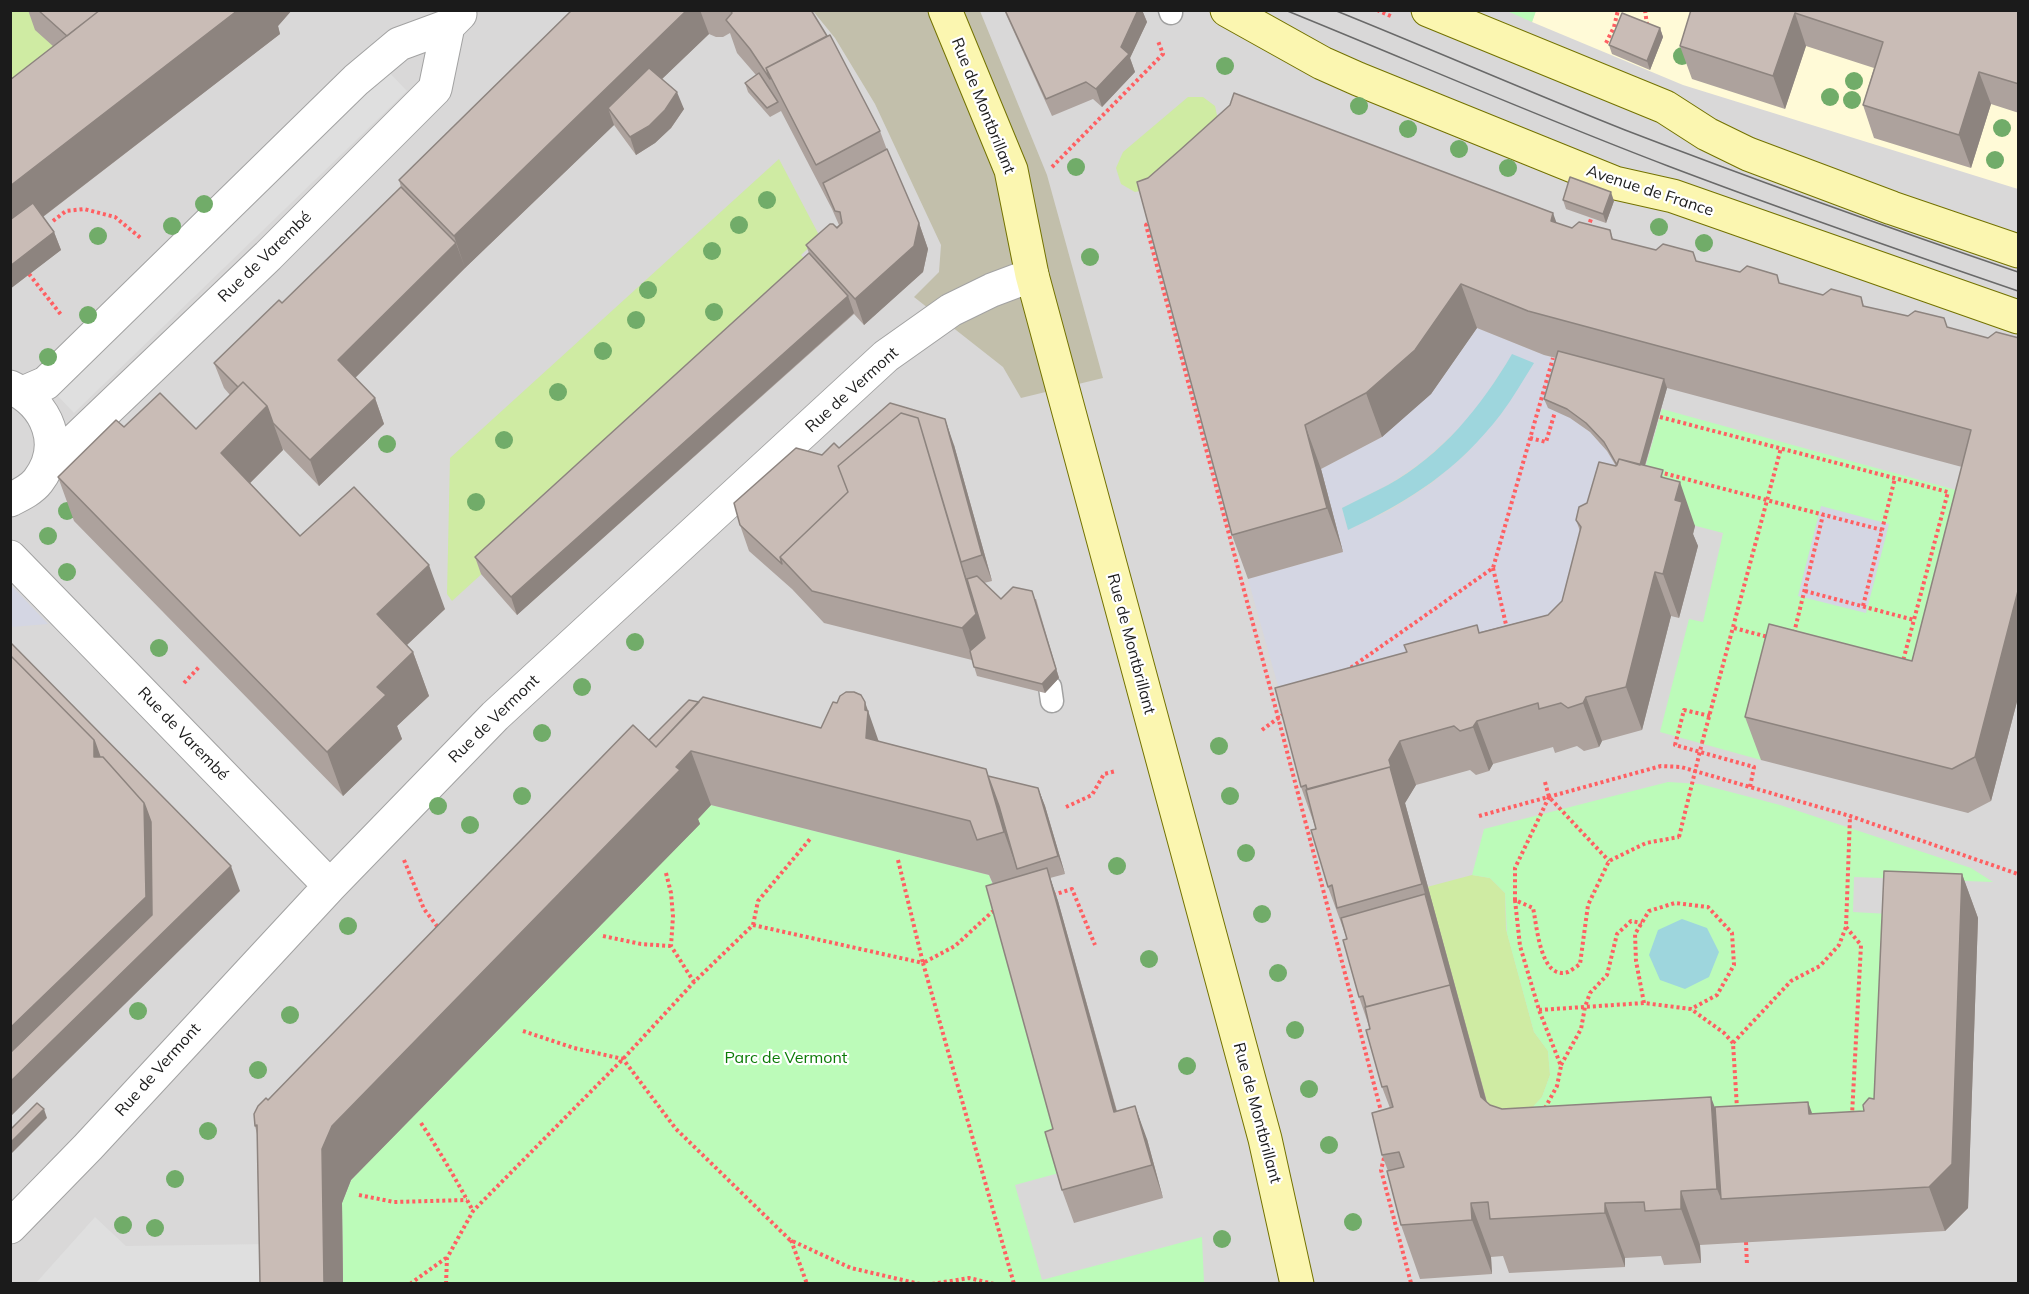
<!DOCTYPE html>
<meta charset="utf-8">
<style>
body{margin:0}
#map{position:relative;width:2029px;height:1294px;overflow:hidden;background:#ede7e0;font-family:Mulish,sans-serif}
canvas{display:block}
.frame{position:absolute;inset:0;border:12px solid #1b1b1b;pointer-events:none}
</style>
<div id="map">
<canvas width="2029" height="1294"></canvas>
<div class="frame"></div>
</div>
<script>
const ctx = document.querySelector('canvas').getContext('2d');
ctx.lineJoin = 'round';
function fill(path, color) {
  ctx.fillStyle = color;
  ctx.fill(path, 'evenodd');
}
function strokePath(path, color, width, dash) {
  ctx.strokeStyle = color;
  ctx.lineWidth = width;
  ctx.lineCap = dash ? 'butt' : 'round';
  ctx.setLineDash(dash || []);
  ctx.stroke(path);
}
function label(font, color, halo, rows, align = 'center') {
  ctx.font = font + ' Mulish,sans-serif';
  ctx.lineWidth = 4.5;
  ctx.setLineDash([]);
  ctx.textBaseline = 'middle';
  ctx.strokeStyle = halo;
  ctx.fillStyle = color;
  for (const [text, x, y, turn = 0] of rows) {
    ctx.save();
    ctx.translate(x, y);
    ctx.rotate((+turn || 0) * Math.PI / 180);
    ctx.textAlign = isNaN(turn) ? turn : align;
    if (halo) ctx.strokeText(text, 0, 0);
    ctx.fillText(text, 0, 0);
    ctx.restore();
  }
}
const residential = new Path2D(`
 M1507,10L1532,21L1536,10L2018,11V1283H11L10,11Z`);
const education = new Path2D(`
 M1536,10L2018,11V189L1683,85L1532,22Z`);
const construction = new Path2D(`
 M813,11H980L1047,175L1103,378L1021,398L1003,367L914,297L939,272L941,245L875,104L835,38Z`);
const grass = new Path2D(`
 M11,11H35L88,77L11,137Z
 M1188,97H1203L1215,106L1218,120L1154,188L1135,192L1121,184L1116,168L1123,152Z
 M779,159L820,237L801,255L816,270L452,601L447,594L450,458Z
 M1472,875L1490,878L1505,893L1506,929L1534,1032L1548,1051L1550,1075L1542,1097L1528,1112L1492,1125L1427,887Z`);
const park = new Path2D(`
 M1507,11H1536L1532,22Z
 M1662,409L1956,490L1910,670L1785,668L1761,760L1660,732L1689,619L1703,622L1723,533L1677,521L1635,503Z
 M1668,782L1700,784L1780,805L1971,868L1993,882L1854,877L1853,912L1889,914L1890,1143L1528,1112L1542,1097L1550,1075L1548,1051L1534,1032L1507,933L1505,893L1490,878L1472,875L1484,829Z
 M711,805L989,875L996,894L1050,1106L1059,1173L1015,1185L1042,1280L1202,1237L1204,1283H343L342,1203L351,1180Z`);
const parking = new Path2D(`
 M387,70L407,91L74,413L54,392Z
 M95,1217L126,1246L269,1244V1283L35,1284Z`);
const plaza = new Path2D(`
 M1477,328L1544,355L1561,360L1570,418L1590,432L1607,451L1622,477L1578,644L1291,732L1248,579L1343,552L1321,469L1382,437L1431,394ZM1512,355L1502,413L1466,454L1431,484L1391,510L1348,530L1342,508L1389,484L1423,461L1456,431L1478,407Z
 M1821,506L1889,524L1866,613L1798,596Z
 M10,585H11L48,624L11,627Z`);
const water = new Path2D(`
 M1512,354L1534,363C1523,380 1513,398 1501,414C1458,470 1410,501 1348,530L1342,508C1357,500 1373,493 1388,485C1442,455 1481,407 1512,354Z
 M1682,919L1707,928L1719,952L1709,977L1685,989L1660,980L1649,955L1658,930Z`);
const path = new Path2D(`
 M1377,10L1393,17
 M1645,10L1647,25
 M1606,43L1614,27L1618,10
 M1052,167L1163,54L1158,41
 M1152,220L1146,225L1278,717L1382,1115
 M53,221L66,211L84,209L115,217L142,239
 M1588,228L1593,213
 M29,274L62,316
 M1660,417L1948,492L1903,661
 M1530,438L1546,442L1555,412
 M1659,472L1882,530
 M1493,568L1507,629
 M1805,591L1914,620
 M1863,606L1895,478
 M1734,628L1768,637
 M1794,633L1823,515
 M1346,671L1493,568L1553,358
 M184,683L200,666
 M1710,716L1684,710L1675,745L1754,767L1750,787
 M1262,730L1285,713
 M1702,743L1781,448
 M1545,782L1549,797L1609,861
 M1549,797L1515,868V900L1533,908C1537,925 1540,981 1568,972C1572,970 1577,966 1580,964L1588,905L1609,861L1646,843L1679,837
 M1066,807L1092,795L1104,774L1116,771
 M1479,816L1661,766L1681,767L1850,816L2018,874
 M404,860L424,909L440,930
 M898,860L923,963L955,946L992,912L997,911
 M666,873L671,893L673,916L671,946L694,982
 M1053,895L1072,889L1095,945
 M1515,900L1520,946L1539,1010L1561,1066L1557,1086L1544,1110
 M753,925L758,901L810,839
 M1846,927L1861,945L1852,1115
 M603,936L641,944L670,946
 M1644,1003L1636,961L1635,934L1649,911L1675,903L1708,907L1732,933L1734,965L1717,995L1691,1009
 M1539,1010L1644,1003L1691,1009L1724,1033L1733,1043L1737,1108
 M523,1031L574,1048L623,1059L676,1129L790,1240L851,1268L920,1284
 M1733,1043L1791,981L1820,966L1839,945L1846,927L1850,816
 M1561,1065L1581,1029L1585,1007L1590,993L1607,975L1617,934L1631,921L1642,923
 M421,1123C440,1152 457,1181 473,1211
 M1384,1158L1381,1170L1411,1283
 M359,1195L394,1202L467,1200
 M791,1240L807,1284
 M1746,1242L1747,1265
 M410,1284L446,1258
 M446,1284L447,1258L473,1211L623,1059L694,982L753,925L923,963L1014,1284
 M932,1284L969,1278L994,1284`);
const lane = new Path2D(`
 M1170,10L1171,13
 M1050,687L1052,701`);
const street = new Path2D(`
 M10,387C48,404 65,446 38,481C31,490 20,495 10,500
 M23,393L46,383L356,80L399,44L448,26L460,14
 M46,468L268,256L435,89L448,26
 M10,557L330,886
 M10,1227L88,1147L330,886L495,716L886,356L951,310L992,290L1032,275`);
const secondary = new Path2D(`
 M945,10L1011,170L1032,275L1265,1139L1297,1284
 M1227,10L1322,63L1358,79L1615,183L1673,196L2018,317
 M1428,10L1665,107L1707,134L1748,154L1892,208L2018,251`);
const tram = new Path2D(`
 M1285,10C1413,62 1539,117 1668,166C1784,210 1901,251 2018,291
 M1334,10C1431,49 1527,91 1625,130C1755,180 1886,227 2018,272`);
const pathBridge = new Path2D(`
 M1679,837L1702,743`);
const trees = [
 [1682,56],
 [1225,66],
 [1854,81],
 [1830,97],
 [1852,100],
 [1359,106],
 [2002,128],
 [1408,129],
 [1459,149],
 [1995,160],
 [1076,167],
 [1508,168],
 [767,200],
 [204,204],
 [739,225],
 [172,226],
 [1659,227],
 [98,236],
 [1704,243],
 [712,251],
 [1090,257],
 [648,290],
 [714,312],
 [88,315],
 [636,320],
 [603,351],
 [48,357],
 [558,392],
 [504,440],
 [387,444],
 [476,502],
 [67,511],
 [48,536],
 [67,572],
 [635,642],
 [159,648],
 [582,687],
 [542,733],
 [1219,746],
 [522,796],
 [1230,796],
 [438,806],
 [470,825],
 [1246,853],
 [1117,866],
 [1262,914],
 [348,926],
 [1149,959],
 [1278,973],
 [138,1011],
 [290,1015],
 [1295,1030],
 [1187,1066],
 [258,1070],
 [1309,1089],
 [208,1131],
 [1329,1145],
 [175,1179],
 [1353,1222],
 [123,1225],
 [155,1228],
 [1222,1239]
];
const wall = new Path2D(`
 M28,10H292L278,26L280,34L43,217L54,232L61,250L10,289L54,47L35,30Z
 M572,10H811L880,131L887,150L919,223L928,249L923,272L864,325L854,314L517,615L481,574L475,557L809,253L806,245L839,225L832,209L781,111L770,117L748,92L745,83L756,75L737,53L730,33L723,37H716L709,34L662,79L684,109L671,128L655,143L636,155L614,125L465,268L355,378L375,398L384,424L319,486L282,448L283,450L250,483L300,536L445,609L407,645L413,652L429,696L397,726L402,739L343,796L74,521L58,477L124,427L196,429L230,395L224,388L214,363L282,303L401,187L399,180Z
 M1004,10H1142L1147,22L1130,58L1135,72L1102,107L1093,99L1052,116Z
 M1691,10H2019V113L1991,104L1971,168L1874,138L1863,105L1874,68L1806,46L1785,109L1692,79L1680,46Z
 M1660,28L1663,37L1650,70L1612,54L1609,45Z
 M1137,182L1556,223L1572,228L1610,230L1613,239L1823,295L1861,297L1864,306L1988,338H2019V694L1991,801L1968,813L1761,760L1745,717L1912,661L1962,467L1667,388L1645,466L1665,478L1695,526L1693,534L1698,546L1679,618L1671,616L1642,730L1602,741L1599,747L1584,751L1577,746L1555,753L1553,747L1493,764L1489,771L1476,775L1470,770L1416,785L1405,803L1487,1102L1490,1105L1502,1109L1715,1107L1812,1114L1864,1111L1874,1099L1962,874L1978,918L1968,1208L1945,1231L1700,1245L1701,1263L1664,1265L1661,1256L1625,1258V1267L1509,1273L1503,1256L1491,1257L1492,1274L1420,1279L1401,1225L1388,1171L1382,1155L1390,1108L1382,1087L1370,1029L1359,997L1347,939L1328,887L1316,829L1301,787L1480,632L1548,615L1562,601L1580,531L1576,520L1616,466L1607,451L1590,432L1570,418L1548,408L1544,399L1556,358L1544,355L1477,328L1431,394L1382,437L1321,469L1343,552L1248,579L1232,535Z
 M1563,200L1614,201L1606,223L1566,209Z
 M954,445L992,581L984,583L1001,599H1036L1059,678L1045,693L977,676L972,660L824,623L792,589L749,551L740,525L822,455L839,448Z
 M837,703L879,742L988,776L1038,788L1045,806L1065,874L1050,878L1058,901L1117,1111L1147,1139L1163,1198L1074,1223L1062,1190L1053,1129L993,884L989,875L711,805L698,819L700,824L351,1180L342,1203L343,1284H260L257,1134L255,1126L268,1100L649,740L821,728Z`);
const shadedWall = new Path2D(`
 M238,10H292L278,26L280,34L10,242V186Z
 M687,10H700L709,34L618,121L608,108L614,125L465,268L454,236Z
 M1138,10H1142L1147,22L1130,58L1135,72L1102,107L1096,89L1121,47Z
 M1795,13L1806,46L1785,109L1773,76Z
 M1660,28L1663,37L1650,70L1647,61Z
 M1979,72L1991,104L1971,168L1959,135Z
 M677,92L684,109L671,128L655,143L636,155L630,137Z
 M1611,192L1614,201L1606,223L1603,214Z
 M1553,213L1569,257L1551,221Z
 M919,223L928,249L923,272L864,325L855,299Z
 M54,232L61,250L10,289V266Z
 M456,243L465,268L347,386L338,360Z
 M1461,284L1477,328L1431,394L1382,437L1366,393Z
 M848,296L854,313L517,615L511,597Z
 M1664,379L1667,388L1632,510L1629,501Z
 M375,398L384,424L319,486L310,460Z
 M267,406L283,450L236,497L221,453Z
 M945,419L954,445L992,581L982,555Z
 M1305,425L1321,469L1343,552L1327,508Z
 M1680,482L1695,526L1693,534L1698,546L1679,618L1663,574L1675,500Z
 M429,565L445,609L393,658L377,614Z
 M962,566L970,588L988,647L973,660L962,628Z
 M1655,572L1671,616L1642,730L1626,687Z
 M2019,587V694L1991,801L1975,757Z
 M1032,591L1059,678L1045,693L1042,684Z
 M413,652L429,696L397,726L402,739L343,796L327,752L377,687Z
 M1586,697L1602,741L1599,747L1583,703Z
 M865,702L887,765L866,738Z
 M1477,721L1493,764L1489,771L1473,727Z
 M94,740L106,775L94,757Z
 M1400,741L1416,785L1405,803L1500,1151L1481,1097L1390,767L1389,760Z
 M691,751L711,805L698,819L700,824L351,1180L342,1203L343,1284H324L322,1149L332,1126Z
 M986,769L1005,823L1017,869L1004,832Z
 M1038,788L1045,806L1065,874L1058,856Z
 M144,803L231,866L240,891L10,1117V1028Z
 M1047,868L1058,901L1126,1145L1114,1112Z
 M1962,874L1978,918L1968,1208L1945,1231L1929,1187Z
 M1711,1097L1731,1151L1721,1199L1717,1189Z
 M1808,1102L1824,1146L1809,1114Z
 M1135,1106L1147,1139L1163,1198L1152,1165Z
 M44,1109L47,1118L11,1154L10,1143Z
 M1681,1191L1700,1245L1701,1263L1681,1209Z
 M1471,1203L1491,1257L1492,1274L1472,1220Z
 M1605,1203L1625,1258V1267L1605,1213Z`);
const building = new Path2D(`
 M38,10H100L67,36Z
 M100,10H238L10,186V80Z
 M572,10H687L454,236L399,180Z
 M730,10H811L827,36L766,68L770,79L750,49L726,20L732,13Z
 M1005,10H1138L1121,47L1129,54L1096,89L1086,82L1046,99Z
 M1691,10H2019V84L1979,72L1959,135L1863,105L1883,42L1795,13L1773,76L1680,46Z
 M1622,13L1660,28L1647,61L1609,45Z
 M830,35L880,131L816,165L766,68Z
 M649,68L677,92L665,110L649,126L630,137L608,108Z
 M759,73L778,102L767,108L745,83Z
 M1234,93L1553,213L1551,221L1572,228L1579,222L1610,230L1612,239L1656,250L1663,244L1693,252L1696,261L1740,272L1747,266L1777,275L1779,283L1823,295L1831,289L1861,297L1863,306L1908,316L1915,311L1944,318L1947,327L1988,338L1996,332L2019,338V587L1975,757L1952,769L1745,717L1769,624L1912,661L1971,430L1528,311L1461,284L1415,350L1366,393L1305,425L1327,508L1232,535L1137,182L1148,178L1180,150L1230,105Z
 M887,149L919,223L914,246L855,299L806,245L830,224H833L837,228L842,223L840,212L835,211L823,183Z
 M1570,177L1611,192L1603,214L1563,200Z
 M401,187L456,243L338,360L375,398L310,460L273,423L267,406L243,382L238,387L214,363L279,300L282,303Z
 M33,203L54,232L10,266V220Z
 M809,253L848,296L511,597L475,557Z
 M1558,351L1664,379L1640,465L1619,459L1617,465L1604,442L1586,423L1567,409L1544,399Z
 M243,382L267,406L221,453L300,536L354,487L429,565L377,614L413,652L377,687L386,695L327,752L58,477L116,420L124,427L160,393L196,429Z
 M890,403L945,419L982,555L961,562L918,418L901,413L838,466L848,492L780,557L782,564L740,525L734,503L796,448L822,455L834,443L839,448Z
 M901,413L918,418L976,614L962,628L812,591L780,557L848,492L838,466Z
 M1619,459L1663,470L1661,477L1680,482L1675,500L1682,502L1663,574L1655,572L1626,687L1586,697L1583,703L1568,708L1561,703L1539,709L1538,703L1477,721L1473,727L1460,731L1454,726L1400,741L1389,760L1394,778L1390,767L1307,789L1306,785L1301,787L1275,688L1407,652L1404,645L1477,625L1479,633L1548,615L1562,601L1581,527L1576,520L1579,507L1587,503L1599,462L1616,466Z
 M977,576L1001,599L1013,587L1032,591L1056,669L1042,684L974,667L970,651L985,638L967,579Z
 M10,642L231,866L10,1082V1053L152,915L151,822L144,803L103,757H100L94,740L10,655Z
 M10,655L94,740V757H103L144,803L146,897L10,1028Z
 M846,692H854L861,695L865,702V710L868,711L866,738L986,769L1004,832L977,840L970,821L691,751L676,767L680,770L332,1126L322,1149L324,1284H260L257,1125L255,1126L254,1114L258,1106L266,1098L268,1100L633,725L656,747L703,697L821,728L833,702L837,703L840,696Z
 M689,700L699,702L656,747L649,740Z
 M1390,767L1422,884L1337,908L1332,885L1328,887L1311,830L1316,829L1306,790Z
 M988,776L1038,788L1058,856L1017,869L999,806Z
 M1047,868L1114,1112L1135,1106L1152,1165L1062,1190L1045,1132L1053,1129L986,886Z
 M1884,871L1962,874L1952,1164L1929,1187L1721,1199L1715,1107L1808,1102L1809,1114L1864,1111L1863,1105L1869,1098L1874,1099Z
 M1425,894L1453,995L1450,985L1366,1007L1363,996L1359,997L1343,940L1347,939L1341,918Z
 M1450,985L1481,1097L1490,1105L1502,1109L1711,1097L1717,1189L1681,1191V1209L1645,1211L1644,1202L1605,1203V1213L1490,1219L1488,1202L1471,1203L1472,1220L1401,1225L1387,1171L1404,1167L1399,1152L1382,1155L1372,1113L1393,1107L1387,1086L1382,1087L1366,1030L1370,1029L1365,1007Z
 M37,1103L44,1109L10,1143V1130Z`);
const streetNames = [
 ["Rue de Montbrillant",983,106,68],
 ["Avenue de France",1650,191,18],
 ["Rue de Varembé",265,257,-44],
 ["Rue de Vermont",852,390,-42],
 ["Rue de Montbrillant",1131,644,75],
 ["Rue de Vermont",494,719,-44],
 ["Rue de Varembé",183,734,46],
 ["Rue de Vermont",158,1070,-48],
 ["Rue de Montbrillant",1257,1113,75]
];
const parkNames = [
 ["Parc de Vermont",786,1058]
];
fill(residential, '#d9d8d8');
fill(education, '#fffad7');
fill(construction, '#c2bfab');
fill(grass, '#cfeba3');
fill(park, '#bcfbb9');
fill(parking, '#dfdfdf');
fill(plaza, '#d4d6e3');
fill(water, '#9ed6dd');
strokePath(lane, '#a2a2a2', 25);
strokePath(street, '#a2a2a2', 35);
strokePath(secondary, '#737201', 35);
strokePath(path, '#ff5f62', 4, [3, 3]);
strokePath(lane, '#fff', 22);
strokePath(street, '#fff', 33);
strokePath(secondary, '#fbf6b0', 33);
strokePath(tram, '#696969', 1.5);
strokePath(pathBridge, '#ff5f62', 4, [3, 3]);
ctx.fillStyle = '#71ac69';
for (const [x, y] of trees) {
  ctx.beginPath();
  ctx.arc(x, y, 9, 0, 2 * Math.PI);
  ctx.fill();
}
fill(wall, '#ada29d');
fill(shadedWall, '#8d847f');
fill(building, '#c9bcb6');
strokePath(building, '#8d847f', 1.5);
label('16px', '#1b1b1b', '#fff', streetNames);
label('16px', '#0b7b07', '#fff', parkNames);
</script>
